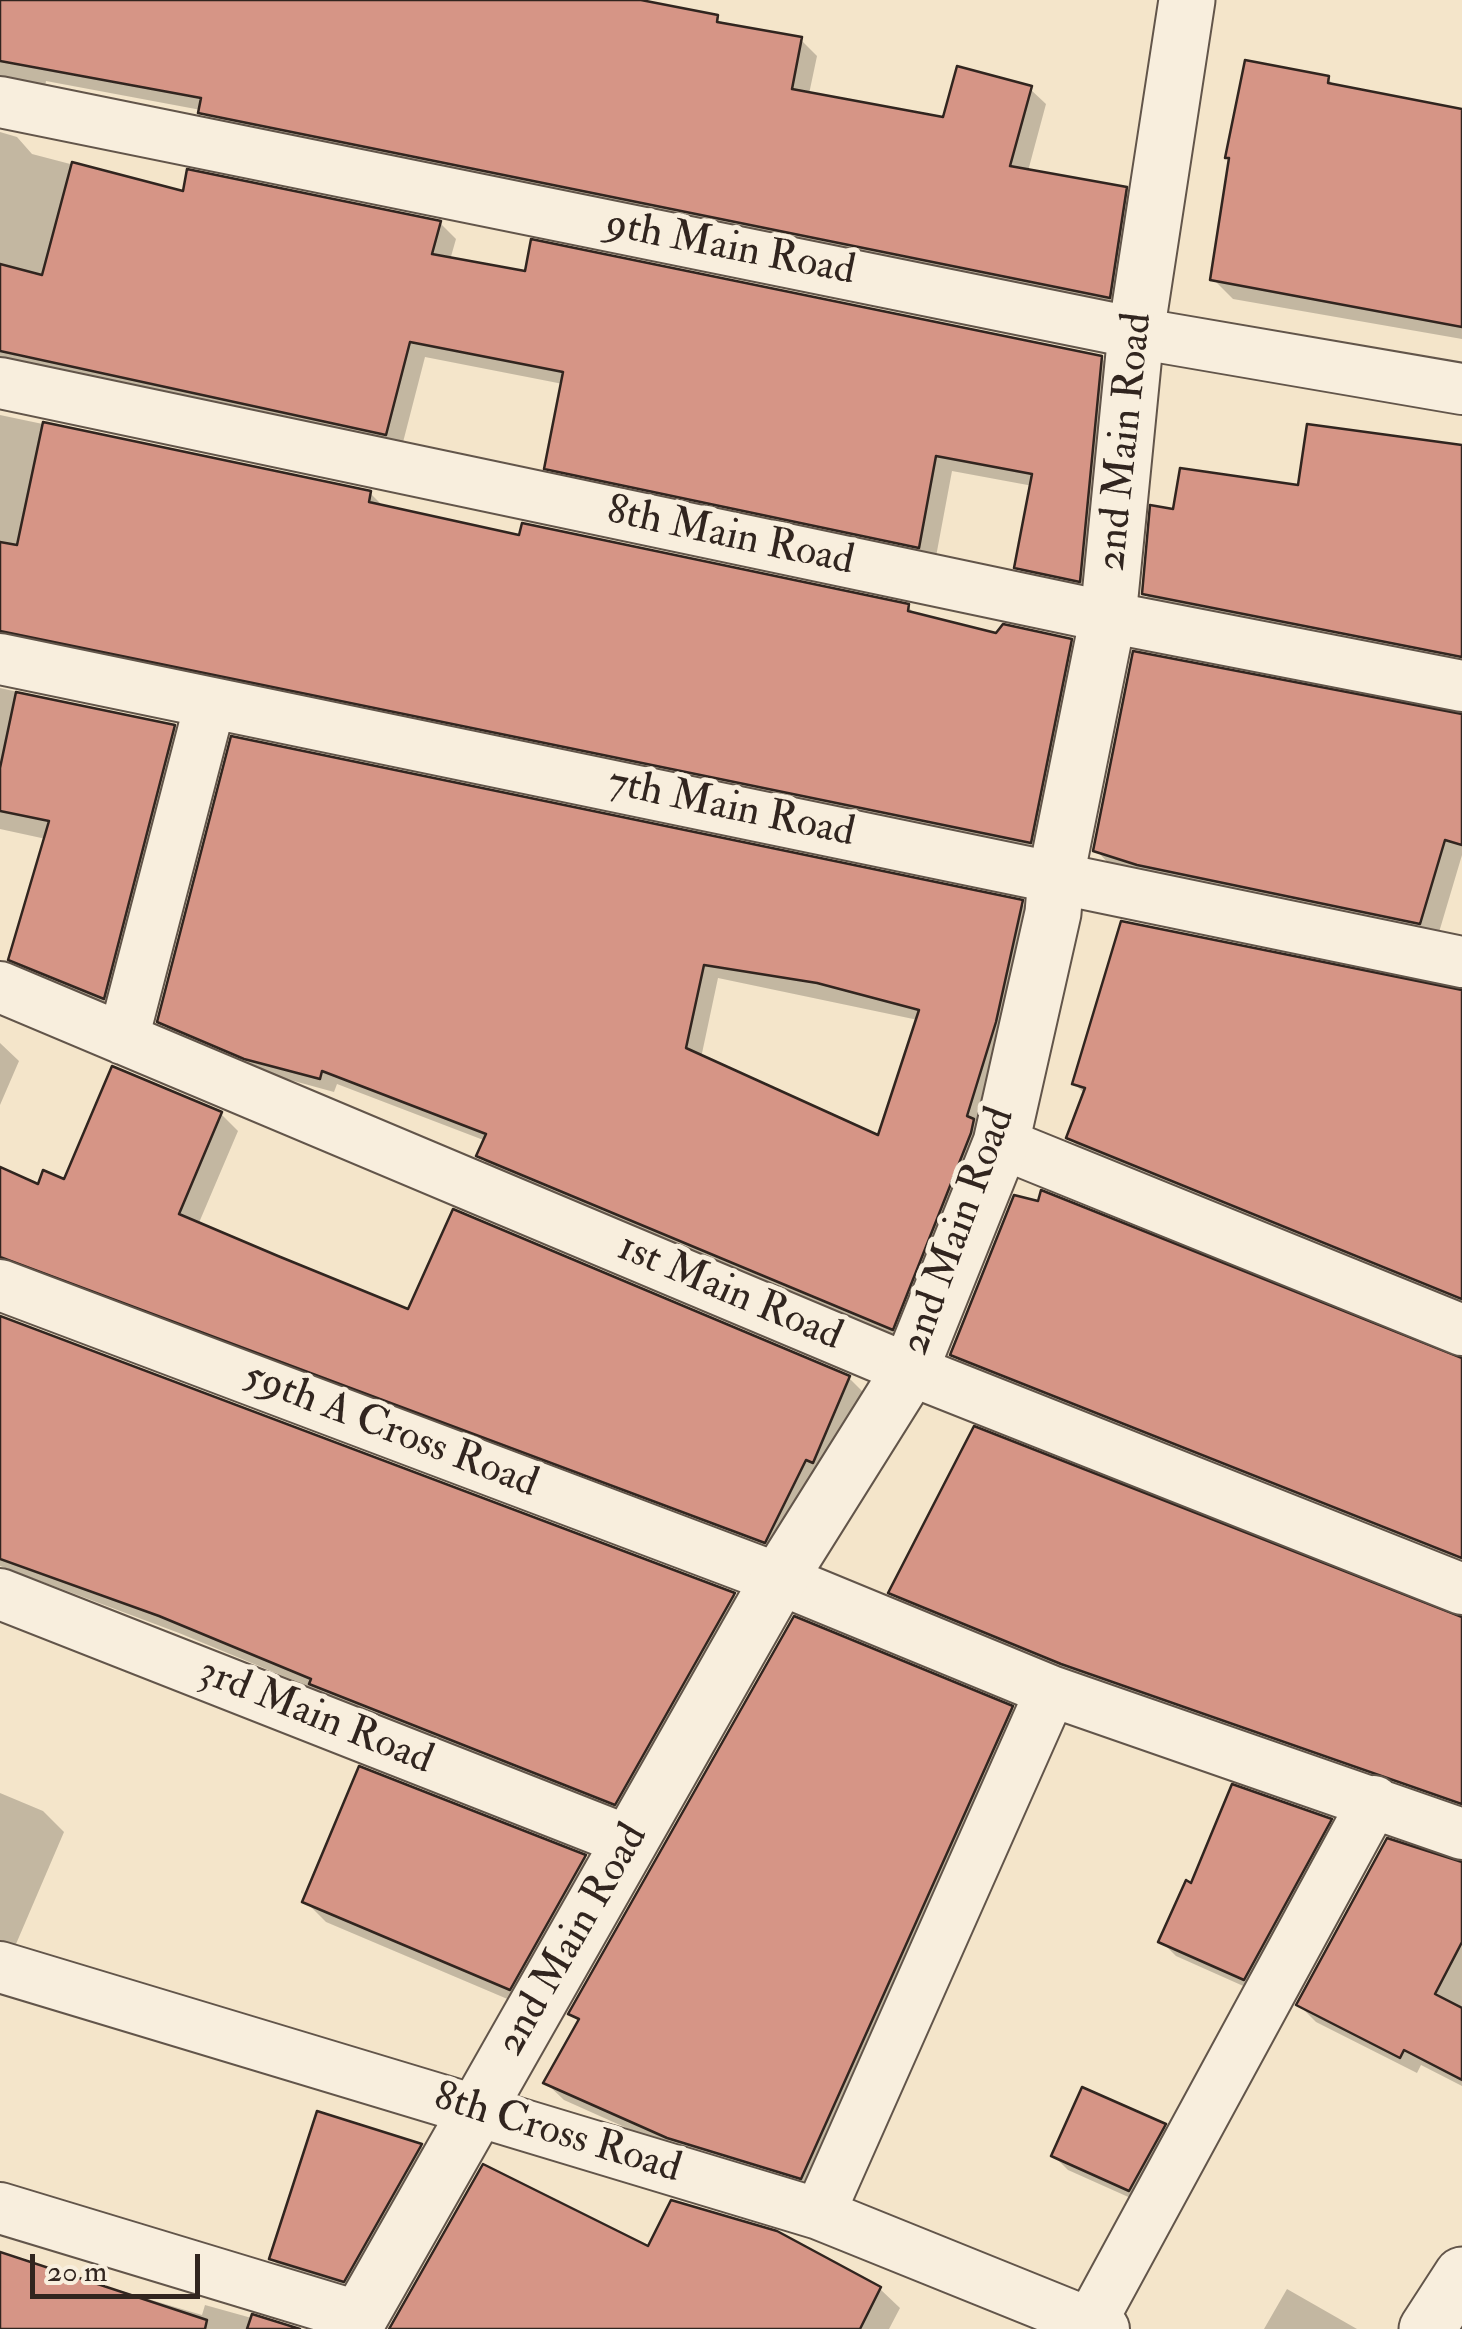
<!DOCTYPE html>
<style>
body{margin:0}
#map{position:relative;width:1462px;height:2329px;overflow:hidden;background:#f4e5ca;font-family:"IM FELL Double Pica",serif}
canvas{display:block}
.scale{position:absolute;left:30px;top:2254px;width:170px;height:45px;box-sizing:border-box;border:5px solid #31251f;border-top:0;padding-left:12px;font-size:30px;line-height:35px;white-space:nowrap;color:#31251f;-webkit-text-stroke:8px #f8eedd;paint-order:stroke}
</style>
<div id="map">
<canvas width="1462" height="2329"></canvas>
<div class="scale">20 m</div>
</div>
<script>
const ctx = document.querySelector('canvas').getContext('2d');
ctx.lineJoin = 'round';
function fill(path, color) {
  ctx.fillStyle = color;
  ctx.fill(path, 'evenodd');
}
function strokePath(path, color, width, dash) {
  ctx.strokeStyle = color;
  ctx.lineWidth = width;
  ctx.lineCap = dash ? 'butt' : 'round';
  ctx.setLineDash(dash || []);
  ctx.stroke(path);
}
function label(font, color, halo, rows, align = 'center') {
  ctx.font = font + ' "IM FELL Double Pica",serif';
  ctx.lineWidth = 10;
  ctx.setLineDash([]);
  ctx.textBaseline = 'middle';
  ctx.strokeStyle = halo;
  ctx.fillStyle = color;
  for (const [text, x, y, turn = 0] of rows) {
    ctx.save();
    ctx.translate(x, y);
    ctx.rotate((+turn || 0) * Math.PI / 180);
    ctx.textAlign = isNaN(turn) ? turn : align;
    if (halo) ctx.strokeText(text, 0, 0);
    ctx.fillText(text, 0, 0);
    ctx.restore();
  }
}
const shadow = new Path2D(`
 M0,0H628L801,40L817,56L809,94L945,120L1030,89L1046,104L1028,171L1126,189L1141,205L1125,313L217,128L201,110L46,81L44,93L0,97Z
 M1328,79L1336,87L1462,111V339L1233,299L1213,279Z
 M0,132L17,137L32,154L185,194L440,223L456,239L450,260L1101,358L1117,374L1095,596L1033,583L1017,567L1033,486L952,471L935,562L563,484L547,468L563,384L425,357L401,450L0,376Z
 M0,415L370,493L385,508L520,538L908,607L917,616L997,636L1071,641L1086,657L1046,858L0,652Z
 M1309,426L1462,446V669L1161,610L1144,593L1175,512L1300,488Z
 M0,688L174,727L190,743L119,1013L27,975L11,959L46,839L0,829Z
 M1462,716V855L1437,939L1112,867L1096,850Z
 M1021,903L1036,917L1010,1038L907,1342L494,1170L479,1156L486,1141L337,1084L334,1092L261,1072L175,1036L160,1021ZM718,978L918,1020L880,1139L701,1058Z
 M1462,992V1307L1086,1154L1069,1138L1085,1094L1075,1084Z
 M0,1043L19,1061L0,1105Z
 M221,1114L238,1131L198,1225L409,1312L849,1378L866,1395L782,1559L0,1283V1170L39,1187L66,1182Z
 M0,1318L734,1595L751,1612L633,1820L329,1701L317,1690L179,1633L0,1566Z
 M953,1354L1462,1361V1566L969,1371Z
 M891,1592L1462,1619V1814L1080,1680L908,1609Z
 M1011,1708L1029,1726L819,2194L687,2155L564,2100L546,2083L580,2023L571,2014Z
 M360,1769L585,1857L606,1878L531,2009L326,1922L305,1901Z
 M0,1793L43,1811L64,1832L10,1958L0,1953Z
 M1330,1821L1344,1835L1259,1993L1176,1956L1161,1941L1193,1886Z
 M1462,1864V2086L1421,2065L1417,2073L1316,2022L1299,2005Z
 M319,2114L421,2146L442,2167L365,2302L293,2280L272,2259Z
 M1164,2126L1179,2140L1144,2204L1068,2170L1054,2156Z
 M649,2250L880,2289L900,2308L889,2329H419Z
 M0,2255L202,2315L205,2305L291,2329H0Z
 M1287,2289L1357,2329H1264Z`);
const building = new Path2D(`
 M0,0H641L718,15L717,22L802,37L792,89L943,117L957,66L1032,86L1010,166L1127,187L1110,298L198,113L201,98L0,61Z
 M1245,60L1329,76L1328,83L1462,109V327L1210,280L1229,158H1225Z
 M72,162L183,191L187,169L441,221L432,254L525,271L531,239L1102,356L1080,582L1014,568L1032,474L936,456L919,548L544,469L563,372L410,342L386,435L0,351V264L42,275Z
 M43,422L371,491L369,502L519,535L522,523L909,604L908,611L996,633L1003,624L1072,639L1031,843L0,631V542L17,545Z
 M1307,424L1462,445V657L1142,594L1150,505L1173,509L1180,468L1298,485Z
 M1133,651L1462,714V845L1445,840L1420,924L1137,865L1093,851Z
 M16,692L175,725L104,999L8,960L49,821L0,811V768Z
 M231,736L1023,900L996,1022L967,1116L974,1119L971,1133L893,1330L476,1156L486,1134L322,1071L320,1079L244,1059L157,1022ZM704,965L817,983L919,1010L878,1135L686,1048Z
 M1121,921L1462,990V1299L1066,1138L1085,1088L1072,1084Z
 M112,1066L222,1112L179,1214L278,1256L408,1309L453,1209L850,1376L813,1463L806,1460L765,1543L0,1257V1167L38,1184L43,1170L64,1179Z
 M1041,1190L1462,1358V1558L950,1355L1014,1195L1038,1201Z
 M0,1316L735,1593L615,1805L309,1684L311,1679L159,1616L0,1559Z
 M974,1426L1462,1617V1804L1061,1664L888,1593Z
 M794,1616L1013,1706L801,2179L667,2138L543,2083L579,2019L568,2014Z
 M359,1766L586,1855L510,1990L302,1902Z
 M1232,1784L1332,1819L1244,1980L1158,1942L1186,1880L1191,1883Z
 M1387,1838L1462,1862V1942L1435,1994L1462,2008V2080L1404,2050L1400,2058L1296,2005Z
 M1082,2087L1166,2124L1129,2191L1051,2156Z
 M317,2111L422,2144L344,2282L269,2259Z
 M483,2164L648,2246L671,2200L777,2231L881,2287L860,2329H389Z
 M0,2252L207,2320L205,2329H0Z
 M252,2314L300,2329H247Z`);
const minor = new Path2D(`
 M0,102L1136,333L1462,389
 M0,383L1108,617L1462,686
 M0,659L1462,962
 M0,987L910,1370L1462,1589
 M123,1039L210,704
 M1001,1143L1462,1330
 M0,1285L779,1579L1051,1691L1462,1834
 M0,1594L631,1842
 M0,1967L819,2214L1104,2329
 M0,2208L360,2317
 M819,2214L1051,1691
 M1091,2322L1374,1801`);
const tertiary = new Path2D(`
 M353,2329L779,1579L910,1370L1001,1143L1053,913L1056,876L1108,617L1136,333L1187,0
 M1427,2329L1462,2275`);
const streetNames = [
 ["9th Main Road",730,250,11],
 ["2nd Main Road",1127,442,-84],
 ["8th Main Road",730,538,12],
 ["7th Main Road",731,810,12],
 ["2nd Main Road",960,1232,-70],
 ["1st Main Road",729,1294,23],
 ["59th A Cross Road",390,1432,21],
 ["3rd Main Road",315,1718,22],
 ["2nd Main Road",574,1941,-60],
 ["8th Cross Road",557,2135,17]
];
fill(shadow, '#0003');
fill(building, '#d69586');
strokePath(building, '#31251f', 2.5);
strokePath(minor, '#62554a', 54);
strokePath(tertiary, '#62554a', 59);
strokePath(minor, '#f8eedd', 50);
strokePath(tertiary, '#f8eedd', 55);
label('42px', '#31251f', '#f8eedd', streetNames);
</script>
